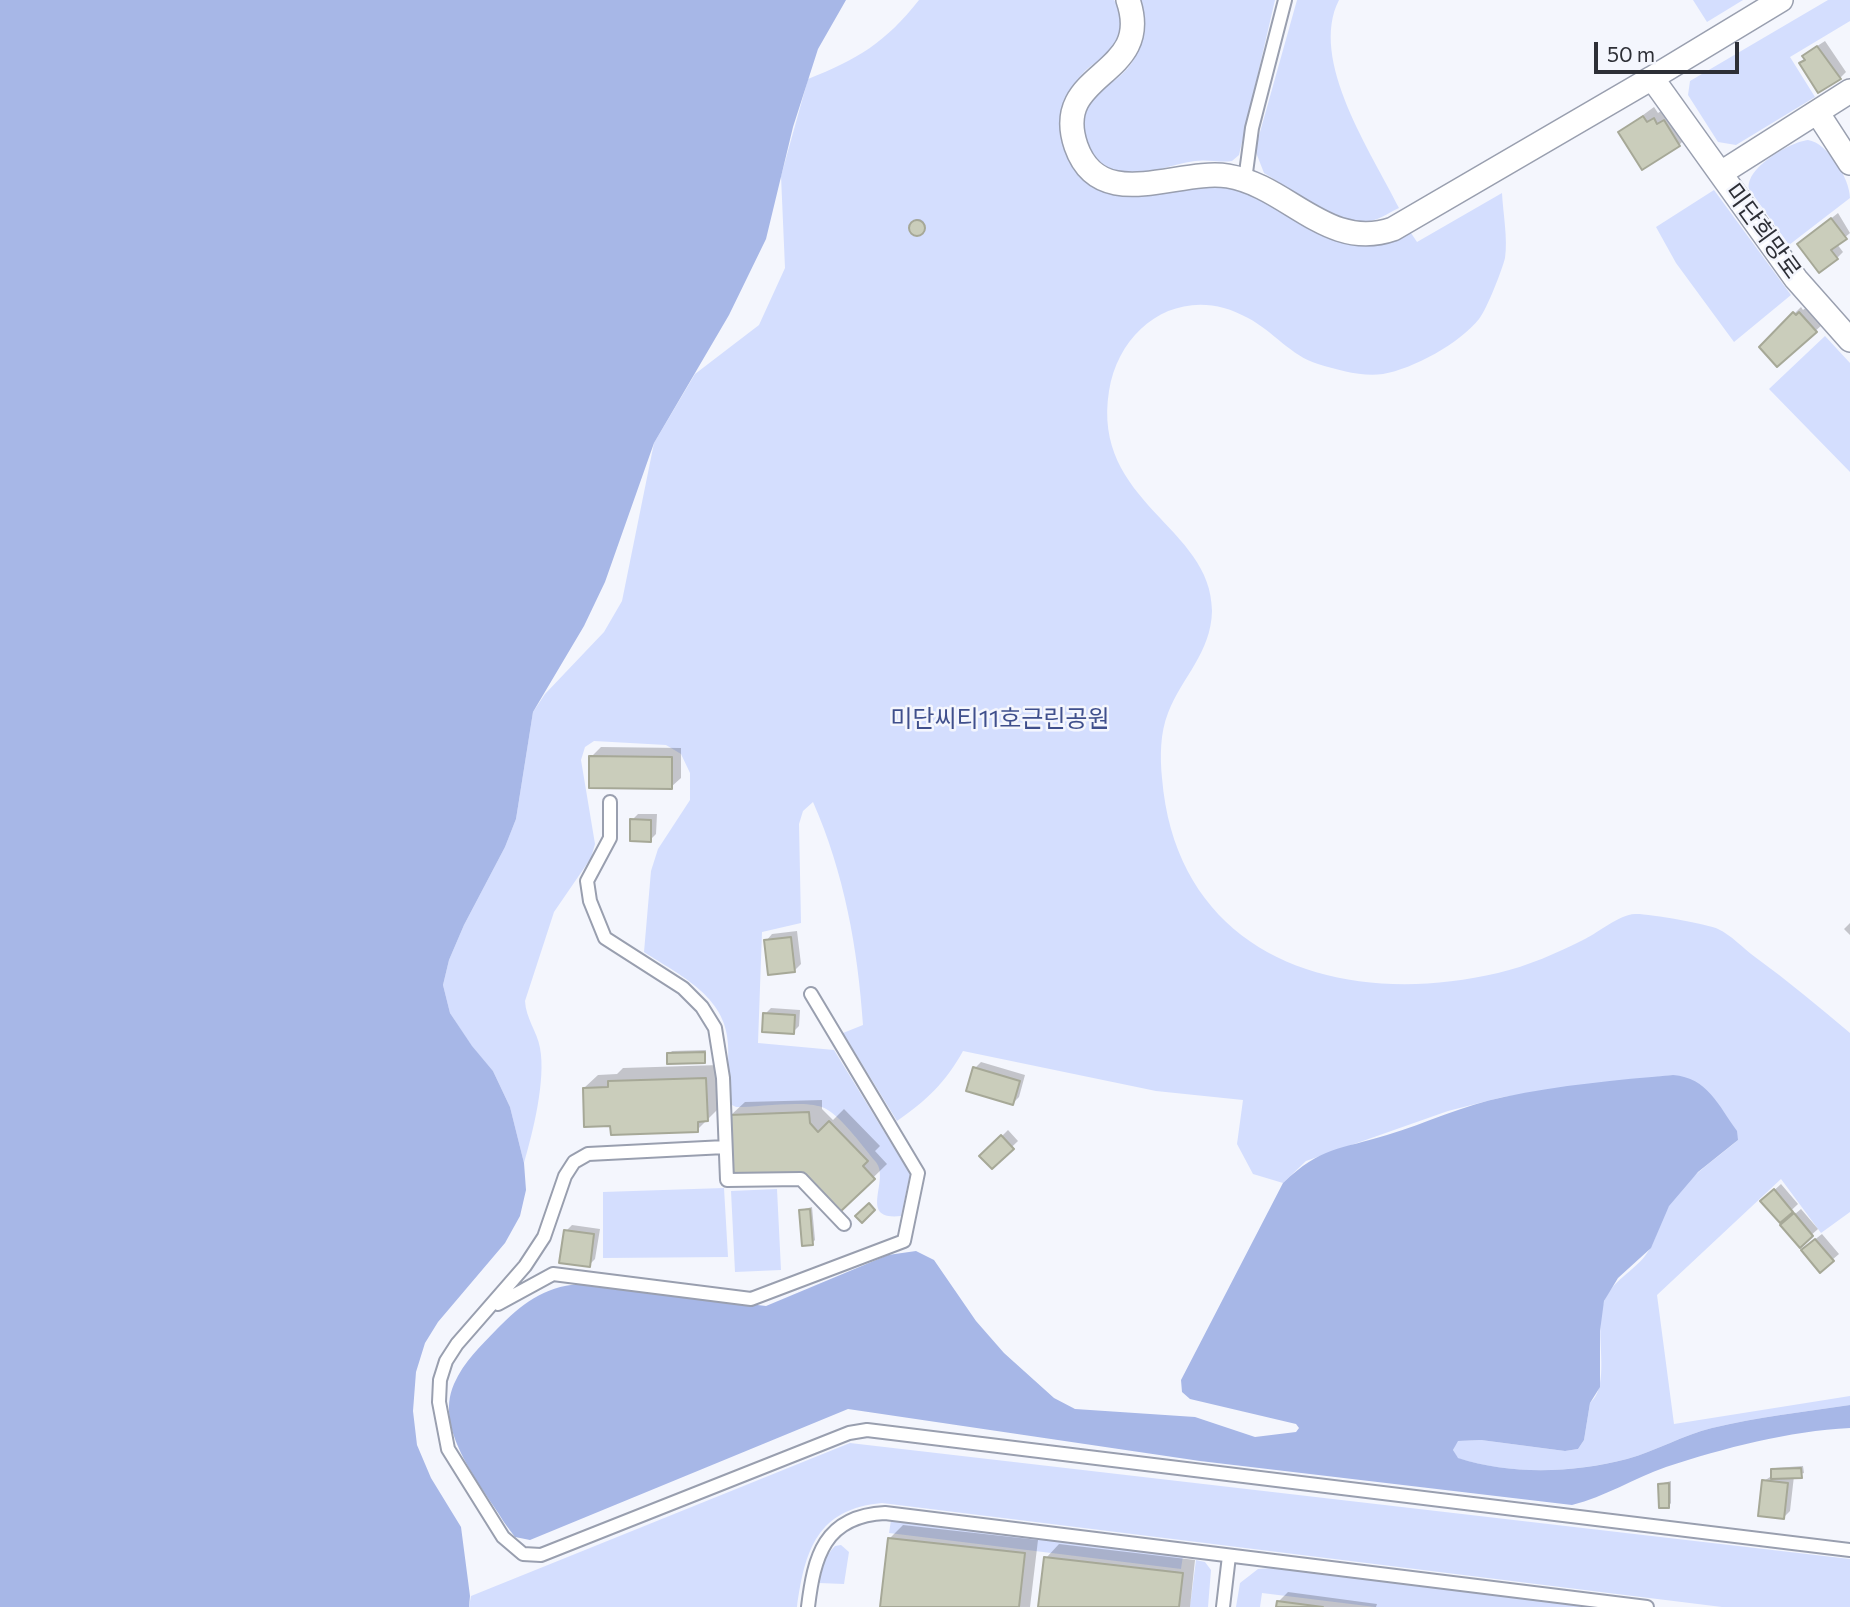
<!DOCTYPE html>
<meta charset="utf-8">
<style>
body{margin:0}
#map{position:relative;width:1850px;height:1607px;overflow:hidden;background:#f4f6fd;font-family:Commissioner,sans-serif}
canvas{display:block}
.scale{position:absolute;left:1594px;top:42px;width:145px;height:32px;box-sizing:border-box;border:4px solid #2d2f36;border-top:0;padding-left:9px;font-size:21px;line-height:24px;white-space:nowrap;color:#2d2f36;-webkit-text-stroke:5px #f4f6fd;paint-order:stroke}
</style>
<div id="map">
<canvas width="1850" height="1607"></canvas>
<div class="scale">50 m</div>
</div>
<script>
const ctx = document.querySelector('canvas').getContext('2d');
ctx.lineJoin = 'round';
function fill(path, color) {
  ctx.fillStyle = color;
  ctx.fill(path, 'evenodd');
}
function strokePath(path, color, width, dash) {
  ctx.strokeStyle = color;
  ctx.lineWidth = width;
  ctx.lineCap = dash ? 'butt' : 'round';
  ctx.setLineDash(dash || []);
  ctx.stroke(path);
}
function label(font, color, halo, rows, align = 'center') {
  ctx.font = font + ' Commissioner,"Noto Sans KR",sans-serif';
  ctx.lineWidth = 5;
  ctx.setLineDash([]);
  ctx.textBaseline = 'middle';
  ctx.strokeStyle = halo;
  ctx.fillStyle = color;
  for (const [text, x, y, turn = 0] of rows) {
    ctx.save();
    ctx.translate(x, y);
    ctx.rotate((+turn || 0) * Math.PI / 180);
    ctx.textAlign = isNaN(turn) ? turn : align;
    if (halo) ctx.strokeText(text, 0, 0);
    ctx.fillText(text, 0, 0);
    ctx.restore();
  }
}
const green = new Path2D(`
 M919,0H1114C1124,13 1125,32 1115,46C1108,57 1094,62 1085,71C1054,102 1059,142 1083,175L1247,189L1331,239L1355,245L1378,244L1411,233L1417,242L1502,193C1503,213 1508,239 1505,258C1502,270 1487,309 1479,319C1460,343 1413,369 1383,374C1362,377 1338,370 1318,364C1291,356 1273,331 1248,318C1185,282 1120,323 1109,391C1091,503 1212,526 1212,611C1211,653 1182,677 1168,713C1160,733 1160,757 1162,778C1177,958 1341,1010 1498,973C1528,966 1557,953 1585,939C1599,932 1619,915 1635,914C1645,913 1709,924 1718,929C1731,935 1743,948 1755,957C1788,981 1819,1007 1850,1033V1212L1821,1233L1781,1179L1657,1295L1674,1424L1850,1396V1405C1804,1412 1757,1417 1712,1428C1683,1435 1656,1451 1627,1459C1572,1473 1511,1475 1457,1458L1453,1450L1457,1441L1481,1440L1565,1451L1578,1449L1584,1440L1590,1403C1613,1384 1592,1328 1605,1299C1614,1280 1632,1272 1645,1256C1656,1242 1659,1223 1668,1207C1684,1179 1714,1161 1738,1140L1673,1075L1503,1097L1448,1111L1306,1161L1283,1183L1253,1174L1237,1144L1243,1100L1156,1091L963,1051C946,1082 926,1101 897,1121L843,1033L863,1025C858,949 844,872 813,802L803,811L799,824L801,923L762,932L758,1043L834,1050L910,1174L901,1216C856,1221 892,1179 875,1161C863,1147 839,1113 822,1107C802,1100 759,1107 736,1107L730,1104C726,1084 729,1064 728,1044C726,996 679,975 644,952L651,871L658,849L690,800V773L681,754L666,745L594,741L585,747L581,760L595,844L591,858L554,912L525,1001C526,1019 537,1031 540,1048C546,1080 533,1132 524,1163L510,1107L493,1071L472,1047L450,1013L443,985L449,960L464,925L505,847L516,819L533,712L545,694L604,632L622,601L654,443L695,374L759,325L785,268L781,176L808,79C858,59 885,43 919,0Z
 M1138,0H1275L1239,155L1232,161C1220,163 1208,159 1195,161C1151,167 1117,195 1087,145C1080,133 1080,117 1087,104C1093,92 1104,87 1115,80C1140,62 1151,29 1138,0Z
 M1297,0H1339C1308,60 1372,153 1399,208C1388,213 1376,222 1363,222C1329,221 1292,189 1264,173L1255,150Z
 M1693,0H1743L1707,22Z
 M1828,0H1850V21L1790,57L1815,97L1736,145L1718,142L1688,95L1690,81Z
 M1808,140C1828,143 1850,179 1850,198L1789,245L1749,189C1745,168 1790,142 1808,140Z
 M1714,190L1791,295L1734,342L1676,263L1656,227Z
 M1825,336L1850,363V472L1769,389Z
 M724,1188L728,1257L603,1258V1192Z
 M777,1189L781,1270L735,1272L731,1191Z
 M850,1443L1850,1559V1607H1722L882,1503C817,1509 805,1550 797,1607H469L471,1596Z
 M891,1520L1183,1556L1181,1569L889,1533Z
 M841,1545L849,1552L844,1584L819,1583C819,1567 825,1557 835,1546Z
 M1196,1560L1205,1562L1211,1570L1208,1607H1190Z
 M1272,1568L1600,1607H1375L1262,1593L1260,1607H1236L1240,1583L1258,1569Z`);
const water = new Path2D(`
 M0,0H846L818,49L793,127L766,239L729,315L654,443L605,582L584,626L533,712L516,819L505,847L464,925L449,960L443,985L450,1013L472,1046L493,1071L510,1107L524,1163L526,1190L520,1216L505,1243L438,1322L425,1343L416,1372L413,1411L417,1445L431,1478L461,1527L470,1596L469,1607H0Z
 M1673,1075C1708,1078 1718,1105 1737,1131L1738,1140L1698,1172L1669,1206L1651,1248L1618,1278L1604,1301L1600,1331V1387L1590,1403L1584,1440L1578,1449L1565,1451L1481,1440L1458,1441L1453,1450L1458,1458C1511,1475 1573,1473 1627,1459C1656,1451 1683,1435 1712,1428C1757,1417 1804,1412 1850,1405V1428C1789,1431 1724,1448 1666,1467C1634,1478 1605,1497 1572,1505L1200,1461L848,1409L530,1540L515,1537L506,1525C483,1487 433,1431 454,1384C464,1361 481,1346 497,1329C522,1304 543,1287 579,1284L766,1306L888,1255L916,1251L934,1260L976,1321L1004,1353L1054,1398L1075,1409L1195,1417L1255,1437L1296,1432L1299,1428L1296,1424L1190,1399L1182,1392L1181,1380L1283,1183C1322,1146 1339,1150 1387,1135C1427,1123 1463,1105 1504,1097C1560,1085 1617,1080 1673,1075Z`);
const shadow = new Path2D(`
 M1825,41L1846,72L1840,78L1801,63L1811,50Z
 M1654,107L1658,113L1664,109L1689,135L1679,145L1620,132Z
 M1838,213L1850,233L1837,244L1843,252L1837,258L1799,244Z
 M911 226a7 7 0 1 1 14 0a7 7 0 1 1-14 0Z
 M1801,307L1803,310L1807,307L1822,325L1777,365L1761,347Z
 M601,747L681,748V778L671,787L591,757Z
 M638,814H657L656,834L650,840L632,820Z
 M1850,923V935L1844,929Z
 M797,931L801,964L794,971L766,941L772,934Z
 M771,1008L800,1010L799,1026L793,1032L765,1014Z
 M706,1050L704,1061L669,1054L672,1051Z
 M981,1062L1025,1075L1019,1097L1013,1103L975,1068Z
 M719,1065L721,1106L697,1130L612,1124L584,1088L598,1075L617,1074L623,1068Z
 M822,1100V1109L833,1120L844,1109L880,1146L875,1151L887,1164L840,1210L731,1115L745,1102Z
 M1008,1130L1018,1141L992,1166L982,1156Z
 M1781,1184L1798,1204L1780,1221L1769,1195Z
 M812,1207L815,1240L812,1243L801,1210Z
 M1801,1209L1818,1229L1800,1245L1789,1219Z
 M572,1225L600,1229L595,1259L589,1265L566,1231Z
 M1822,1234L1839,1254L1832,1260L1809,1244Z
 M1803,1466L1804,1473L1794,1476L1790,1511L1784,1517L1764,1481L1773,1475L1775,1468Z
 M1671,1481V1503L1669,1506L1660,1484Z
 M903,1525L1038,1540L1030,1607H882L890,1538Z
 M1059,1544L1195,1560L1190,1607H1040L1046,1558Z
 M1288,1592L1377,1604L1376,1607H1278L1279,1601Z`);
const building = new Path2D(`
 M1817,46L1841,79L1818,93L1799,63L1805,60L1802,56Z
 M1643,116L1647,122L1654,118L1657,124L1664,120L1680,146L1642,170L1618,132Z
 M1831,218L1847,239L1831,250L1838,259L1819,273L1797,244Z
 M909 228a8 8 0 1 1 16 0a8 8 0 1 1-16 0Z
 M1793,312L1796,315L1799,312L1817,332L1777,367L1759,347Z
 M589,756L672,757V789L589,788Z
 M630,819L651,820V842L630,841Z
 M791,937L795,972L768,975L764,940Z
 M763,1013L795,1015L794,1034L762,1032Z
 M705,1052V1063L667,1064V1053Z
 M973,1067L1020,1081L1013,1105L966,1091Z
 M706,1078L708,1121L698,1122V1132L611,1135L610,1126L584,1127L583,1088L608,1087V1081Z
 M809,1112L810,1123L818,1132L829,1121L868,1161L863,1166L875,1179L840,1212L804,1175L732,1177L729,1115Z
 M1001,1135L1014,1149L992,1169L979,1156Z
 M1774,1189L1793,1212L1780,1223L1760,1201Z
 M869,1203L875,1210L862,1223L855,1216Z
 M810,1209L813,1245L802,1246L799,1210Z
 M1794,1213L1813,1236L1800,1248L1780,1225Z
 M564,1230L594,1234L590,1267L559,1263Z
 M1815,1239L1834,1261L1820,1273L1801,1250Z
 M1801,1468L1802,1478L1771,1479V1469Z
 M1762,1480L1788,1483L1784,1519L1758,1516Z
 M1669,1483V1508H1659L1658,1484Z
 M888,1538L1025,1553L1019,1607H880Z
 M1044,1557L1183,1573L1179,1607H1038Z
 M1277,1601L1323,1607H1276Z`);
const service = new Path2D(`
 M1245,180L1252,128L1285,0
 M610,802V838L587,881L590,901L605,938L683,988L702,1007L715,1028L723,1078L727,1180L801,1179L844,1224
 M725,1147L588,1154L574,1162L565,1176L544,1237L525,1266L457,1344L446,1361L440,1380L439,1402L448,1449L503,1537L523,1554L541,1555L849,1433L867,1430L1850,1550
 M498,1304L553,1274L751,1299L904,1241L918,1173L811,994
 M808,1607C814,1557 824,1516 885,1513L1647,1607
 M1223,1607L1229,1556`);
const minor = new Path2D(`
 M1128,0C1155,78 1050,70 1076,146C1100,215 1178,168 1228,176C1288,186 1328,252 1393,229L1652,78
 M1781,0L1652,78L1796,279L1850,340
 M1817,112L1850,163
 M1721,173L1850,91`);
const streetNames = [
 ["미단희망로",1763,231,54]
];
const parkNames = [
 ["미단씨티11호근린공원",1000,719]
];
fill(green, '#d4defe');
fill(water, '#a7b7e7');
fill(shadow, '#0003');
fill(building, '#cacdbb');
strokePath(building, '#a6a897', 2);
strokePath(service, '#999faf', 16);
strokePath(minor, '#999faf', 26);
strokePath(service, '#fff', 12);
strokePath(minor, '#fff', 23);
label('24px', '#2d2f36', '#f4f6fd', streetNames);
label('24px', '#3f4f8c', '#f4f6fd', parkNames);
</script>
